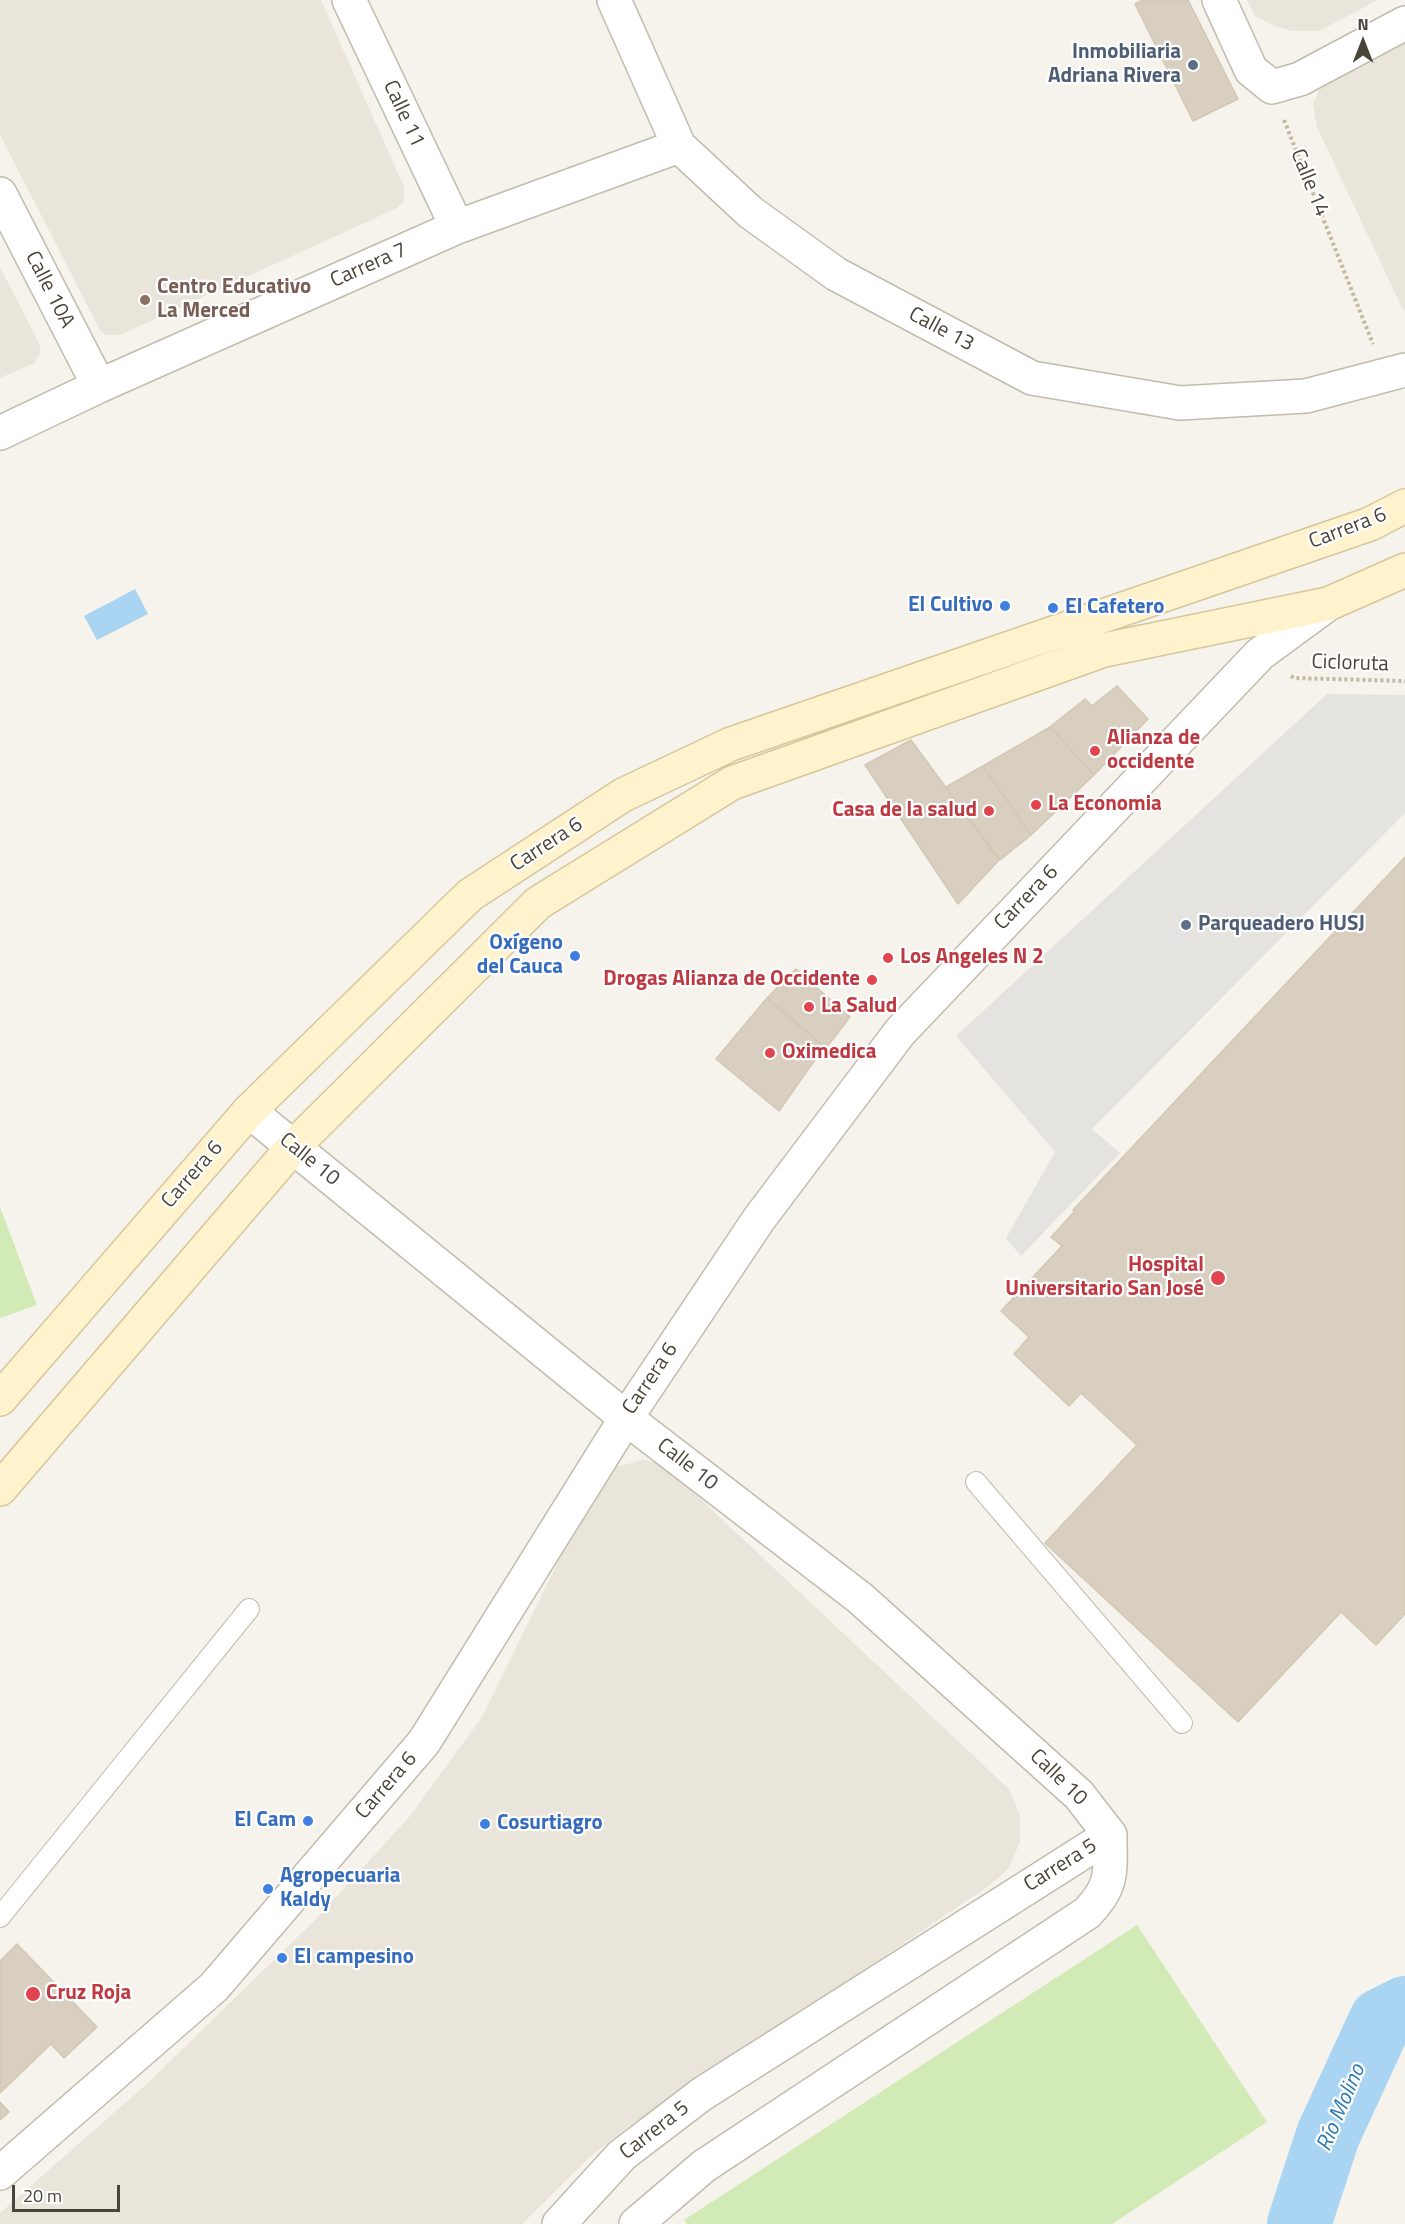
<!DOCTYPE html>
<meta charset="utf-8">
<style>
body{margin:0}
#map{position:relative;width:1405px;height:2224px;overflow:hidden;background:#f6f3ec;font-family:"Titillium Web",sans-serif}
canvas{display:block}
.north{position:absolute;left:1333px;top:12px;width:60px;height:60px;-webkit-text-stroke:4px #fff;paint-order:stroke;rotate:0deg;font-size:16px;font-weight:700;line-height:24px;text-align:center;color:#4b4439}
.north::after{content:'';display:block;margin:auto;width:21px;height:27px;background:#4b4439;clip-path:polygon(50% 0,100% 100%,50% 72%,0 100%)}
.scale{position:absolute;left:12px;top:2185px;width:108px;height:27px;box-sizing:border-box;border:3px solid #4b4439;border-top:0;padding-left:8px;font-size:18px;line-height:21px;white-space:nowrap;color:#4b4439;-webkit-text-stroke:4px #fff;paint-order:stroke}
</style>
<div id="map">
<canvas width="1405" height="2224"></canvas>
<div class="north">N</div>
<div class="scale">20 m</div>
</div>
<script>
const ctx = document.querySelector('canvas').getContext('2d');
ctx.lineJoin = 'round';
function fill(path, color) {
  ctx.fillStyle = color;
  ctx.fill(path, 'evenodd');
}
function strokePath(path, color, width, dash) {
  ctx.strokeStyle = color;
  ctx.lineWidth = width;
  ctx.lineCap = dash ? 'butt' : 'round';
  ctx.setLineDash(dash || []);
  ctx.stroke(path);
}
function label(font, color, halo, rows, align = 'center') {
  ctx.font = font + ' "Titillium Web",sans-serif';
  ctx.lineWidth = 4.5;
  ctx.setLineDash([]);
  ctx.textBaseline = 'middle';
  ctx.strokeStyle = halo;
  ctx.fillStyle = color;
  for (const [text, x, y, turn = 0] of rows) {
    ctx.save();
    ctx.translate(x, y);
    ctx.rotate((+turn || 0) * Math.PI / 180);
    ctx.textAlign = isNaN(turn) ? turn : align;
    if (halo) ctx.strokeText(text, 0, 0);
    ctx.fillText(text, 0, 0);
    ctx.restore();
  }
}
const residential = new Path2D(`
 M0,0H321L404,187V201L397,208L120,335H105L100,330L0,135Z
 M1247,0H1378L1319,31H1292L1272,25L1254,15Z
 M1405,42V310L1402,308L1317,127L1313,104L1320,88Z
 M0,267L40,345V353L34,363L0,378Z
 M643,1460L662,1463L1009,1789L1020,1816V1842L1009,1868L990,1885L677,2096L630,2125L590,2157L522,2224H0V2213L150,2081L316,1919L410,1816L482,1717L587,1503L611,1468Z`);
const green = new Path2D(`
 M0,1207L37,1305L0,1318Z
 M1137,1925L1267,2122L1112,2224H687L684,2220Z`);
const parking = new Path2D(`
 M1327,694L1405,695V813L1092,1129L1120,1153L1021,1256L1006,1238L1055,1152L956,1036Z`);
const water = new Path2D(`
 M135,589L148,614L97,640L84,616Z`);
const river = new Path2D(`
 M1299,2224L1328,2135L1381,2020L1405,2008`);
const building = new Path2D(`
 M1143,0H1188L1238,99L1193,121L1135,4Z
 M1117,686L1148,719L1094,775L1050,727L1085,699L1092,706Z
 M1050,727L1094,775L1031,835L983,766Z
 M911,740L999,860L958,904L865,765Z
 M983,766L1031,835L1000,860L946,787Z
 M1405,857V1614L1376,1645L1341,1612L1238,1722L1045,1543L1137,1445L1081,1393L1069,1406L1014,1354L1029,1337L1001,1311L1062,1246L1051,1237L1075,1211L1073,1210Z
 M796,969L850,1017L826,1048L767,998Z
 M767,998L824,1047L779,1111L716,1059Z
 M17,1944L97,2027L64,2058L51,2044L0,2093V1961Z
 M0,2102L9,2112L0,2120Z`);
const path = new Path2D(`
 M1284,120L1373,344
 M1291,676L1294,678L1405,681`);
const lane = new Path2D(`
 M976,1482L1182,1723
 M0,1917L249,1609`);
const street = new Path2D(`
 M349,0L457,227
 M614,0L679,146L750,212L836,274L1032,378L1180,403L1306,396L1405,370
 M1219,0L1251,70L1272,87L1300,79L1405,23
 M0,194L99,386
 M0,433L99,386L457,227L679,146
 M249,1111L626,1418L860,1598L1079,1795L1110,1835
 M0,2173L214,1987L424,1742L626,1418L759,1219L900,1032L1260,654L1328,604
 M559,2224L622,2155L702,2094L1110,1835
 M636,2224L704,2166L1087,1913C1114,1885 1110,1872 1110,1835`);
const secondary = new Path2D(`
 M0,1399L249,1111L470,895L623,795L731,744L1370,524L1405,506
 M0,1489L293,1147L538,903L732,783L1104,650L1328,604L1405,570`);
const markers = [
 [1193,65,6,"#5c6f8a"],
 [145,300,6,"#8d6e63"],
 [1005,606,6,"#3f7fe0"],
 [1053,608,6,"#3f7fe0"],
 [1095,751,6,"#e0444e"],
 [1036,805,6,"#e0444e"],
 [989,811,6,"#e0444e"],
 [1186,925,6,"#5c6f8a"],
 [575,956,6,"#3f7fe0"],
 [888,958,6,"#e0444e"],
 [872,980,6,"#e0444e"],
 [809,1007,6,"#e0444e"],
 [770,1053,6,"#e0444e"],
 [1218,1278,8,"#e0444e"],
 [308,1821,6,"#3f7fe0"],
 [485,1824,6,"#3f7fe0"],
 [268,1889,6,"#3f7fe0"],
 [282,1958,6,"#3f7fe0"],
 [33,1994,8,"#e0444e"]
];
const serviceNames = [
 ["Inmobiliaria",1181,53],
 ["Adriana Rivera",1181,77],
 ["Parqueadero HUSJ",1198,925,"left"]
];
const streetNames = [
 ["Calle 11",403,114,65],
 ["Calle 14",1309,183,68],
 ["Carrera 7",369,266,-24],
 ["Calle 10A",49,290,63],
 ["Calle 13",941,330,28],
 ["Carrera 6",1348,529,-21],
 ["Cicloruta",1350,664,2],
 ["Carrera 6",547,845,-33],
 ["Carrera 6",1027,898,-46],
 ["Calle 10",309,1160,39],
 ["Carrera 6",193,1175,-49],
 ["Carrera 6",651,1379,-56],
 ["Calle 10",687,1465,38],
 ["Calle 10",1058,1778,44],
 ["Carrera 6",387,1786,-49],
 ["Carrera 5",1061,1866,-32],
 ["Carrera 5",655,2131,-38]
];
const educationNames = [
 ["Centro Educativo",157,288],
 ["La Merced",157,312]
];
const shopNames = [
 ["El Cultivo",993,606,"right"],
 ["El Cafetero",1065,608],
 ["Oxígeno",563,944,"right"],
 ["del Cauca",563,968,"right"],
 ["El Cam",296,1821,"right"],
 ["Cosurtiagro",497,1824],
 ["Agropecuaria",280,1877],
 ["Kaldy",280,1901],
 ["El campesino",294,1958]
];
const healthNames = [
 ["Alianza de",1107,739],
 ["occidente",1107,763],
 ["La Economia",1048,805],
 ["Casa de la salud",977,811,"right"],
 ["Los Angeles N 2",900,958],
 ["Drogas Alianza de Occidente",860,980,"right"],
 ["La Salud",821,1007],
 ["Oximedica",782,1053],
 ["Hospital",1204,1266,"right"],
 ["Universitario San José",1204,1290,"right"],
 ["Cruz Roja",46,1994]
];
const waterNames = [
 ["Río Molino",1342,2108,-67]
];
fill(residential, '#eae5da');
fill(green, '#d2eab5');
fill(parking, '#e5e3e0');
fill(water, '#a9d4f2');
strokePath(river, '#a9d4f2', 64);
fill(building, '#d8cfc1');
strokePath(building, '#d3c7b4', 1.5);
strokePath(lane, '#c2bbae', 22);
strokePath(street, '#c2bbae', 36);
strokePath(secondary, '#d6c79b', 36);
strokePath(path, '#c4b79f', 4, [3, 3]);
strokePath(lane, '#fff', 20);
strokePath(street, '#fff', 33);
strokePath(secondary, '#fff3cd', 33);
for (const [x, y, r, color] of markers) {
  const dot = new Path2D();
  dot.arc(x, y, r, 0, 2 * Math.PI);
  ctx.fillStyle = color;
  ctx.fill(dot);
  strokePath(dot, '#fff', 2);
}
label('bold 21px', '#4e5e75', '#fff', serviceNames, 'right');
label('21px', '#4b4439', '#fff', streetNames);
label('bold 21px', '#785e54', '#fff', educationNames, 'left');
label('bold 21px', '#366cbe', '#fff', shopNames, 'left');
label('bold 21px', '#be3a42', '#fff', healthNames, 'left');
label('italic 22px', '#2e7ab2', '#fff', waterNames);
</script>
